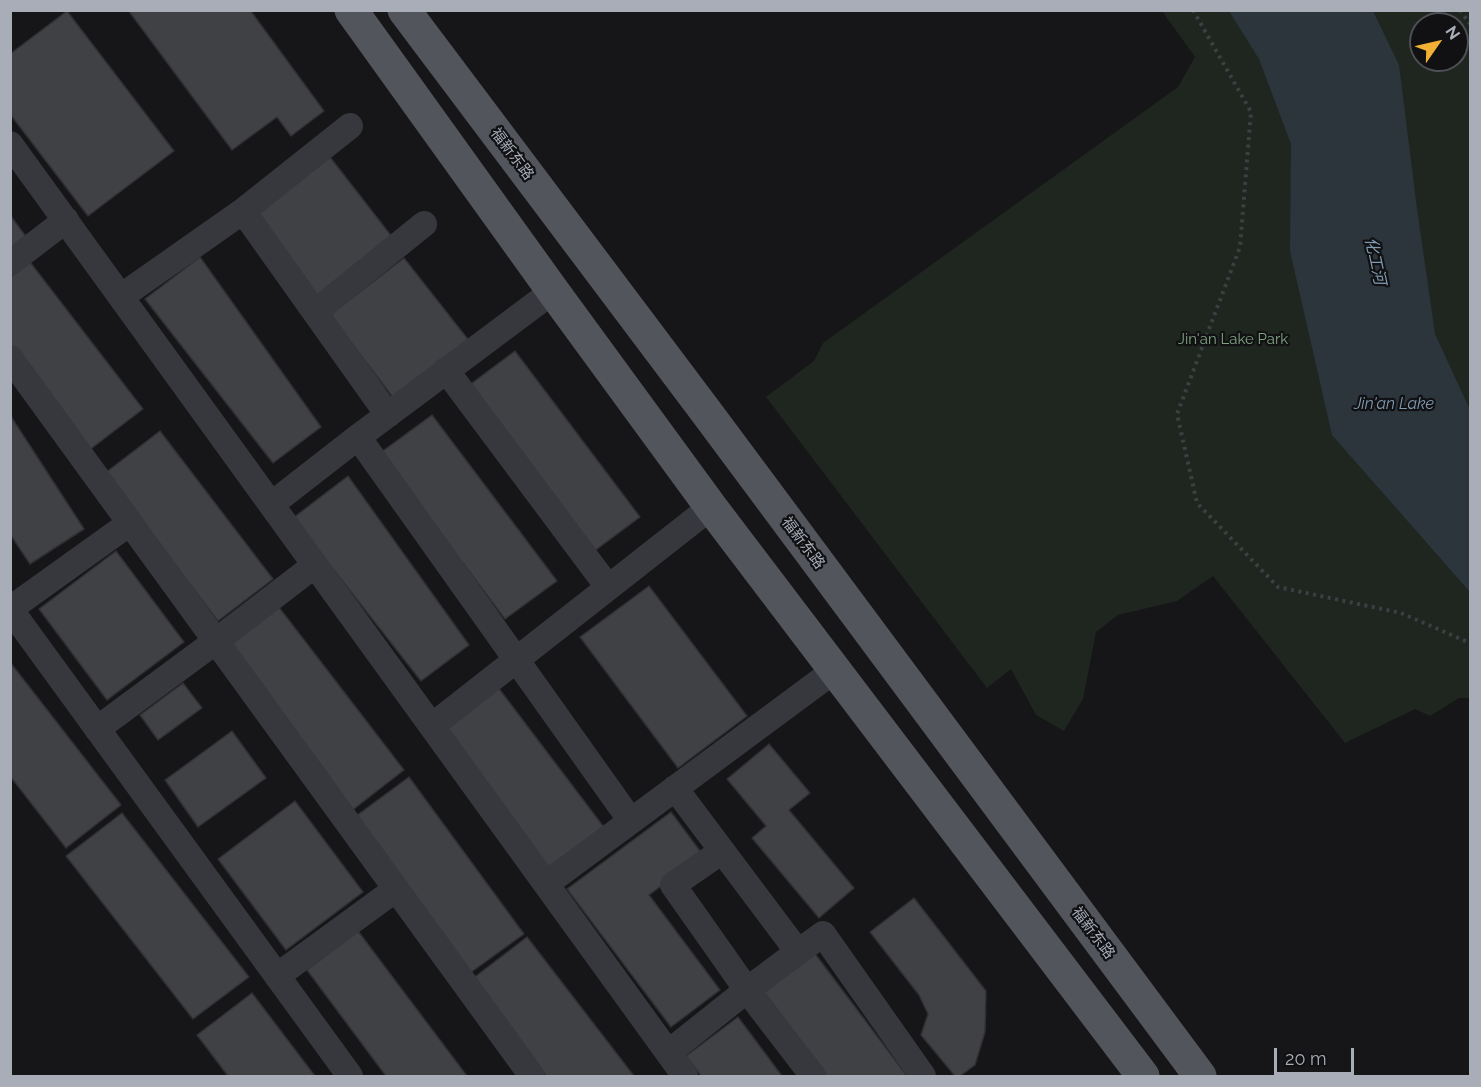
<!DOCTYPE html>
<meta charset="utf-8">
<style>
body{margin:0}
#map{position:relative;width:1481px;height:1087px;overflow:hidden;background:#161618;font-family:Raleway,sans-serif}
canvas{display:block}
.frame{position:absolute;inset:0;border:12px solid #a8adb8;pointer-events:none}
.north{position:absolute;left:1409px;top:12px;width:60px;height:60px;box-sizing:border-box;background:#111113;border:2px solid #4d4f55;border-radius:50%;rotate:56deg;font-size:16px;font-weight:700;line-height:24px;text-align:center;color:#a8adb8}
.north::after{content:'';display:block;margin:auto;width:21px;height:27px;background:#f2b134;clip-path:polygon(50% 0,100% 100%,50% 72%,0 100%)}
.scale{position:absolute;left:1274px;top:1048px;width:80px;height:27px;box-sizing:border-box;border:3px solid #a8adb8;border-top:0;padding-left:8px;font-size:18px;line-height:21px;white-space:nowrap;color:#a8adb8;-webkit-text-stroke:4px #111113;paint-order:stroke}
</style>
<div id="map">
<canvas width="1481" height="1087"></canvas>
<div class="frame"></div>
<div class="north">N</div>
<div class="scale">20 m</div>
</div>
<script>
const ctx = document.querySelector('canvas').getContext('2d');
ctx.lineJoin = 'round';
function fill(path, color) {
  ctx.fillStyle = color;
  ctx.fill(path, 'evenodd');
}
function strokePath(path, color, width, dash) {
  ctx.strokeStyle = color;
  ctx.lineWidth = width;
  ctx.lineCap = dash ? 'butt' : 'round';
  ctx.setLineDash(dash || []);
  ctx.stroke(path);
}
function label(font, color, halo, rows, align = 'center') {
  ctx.font = font + ' Raleway,"Noto Sans SC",sans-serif';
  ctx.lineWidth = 4.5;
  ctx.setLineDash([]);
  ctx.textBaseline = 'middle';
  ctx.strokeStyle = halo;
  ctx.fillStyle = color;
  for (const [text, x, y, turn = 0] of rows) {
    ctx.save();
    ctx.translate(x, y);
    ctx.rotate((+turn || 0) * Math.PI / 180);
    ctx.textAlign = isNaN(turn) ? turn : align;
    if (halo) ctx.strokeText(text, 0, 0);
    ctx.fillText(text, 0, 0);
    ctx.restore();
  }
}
const green = new Path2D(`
 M1162,11H1470V698H1459L1430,716L1415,709L1345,743L1213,576L1177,601L1118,615L1096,632L1083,699L1064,731L1036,715L1011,669L987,688L766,397L814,361L823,343L1178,87L1195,57ZM1421,24H1457V60H1421Z`);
const water = new Path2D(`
 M1229,11H1373L1399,65L1417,209L1435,334L1470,410V592L1332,435L1290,251L1291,144L1259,59Z`);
const building = new Path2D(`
 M128,10H250L324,111L291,136L277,117L232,150Z
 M67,11L174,151L88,216L10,114V54Z
 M330,157L396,242L321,300L255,215Z
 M10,215L27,238L10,251Z
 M200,257L321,427L273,463L145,299Z
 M404,258L470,342L395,400L330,315Z
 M30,262L143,409L88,451L10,350V277Z
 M515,351L640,517L589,555L464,389Z
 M10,415L84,529L30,564L10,534Z
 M432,415L557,581L505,619L380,453Z
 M160,431L273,579L218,621L105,473Z
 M348,476L469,645L421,681L293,518Z
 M116,551L184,642L107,700L39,609Z
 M649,586L747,716L678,768L580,637Z
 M278,606L404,770L350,812L223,649Z
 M10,662L121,805L66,848L10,776Z
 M494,682L606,830L552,872L439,724Z
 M183,683L202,708L158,740L140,715Z
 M232,731L266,778L198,827L165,780Z
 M769,744L810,793L789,810L854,888L819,918L752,838L766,826L727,779Z
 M409,777L524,934L470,973L356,816Z
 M295,801L363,892L286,950L218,859Z
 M671,812L703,855L649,895L720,990L671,1027L567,889Z
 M122,813L249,977L193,1019L66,856Z
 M914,898L986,991L985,1032L975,1065L960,1076H955L921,1035L928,1014L919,995L870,932Z
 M358,931L467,1076H386L307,970Z
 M527,937L634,1076H546L472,979Z
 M813,951L907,1076H826L761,989Z
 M252,993L315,1076H228L197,1035Z
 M738,1017L782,1076H701L686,1056Z`);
const path = new Path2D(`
 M1193,10L1251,112L1240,247L1177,414L1197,503L1278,587L1401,613L1470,643
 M1460,10L1470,24`);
const minor = new Path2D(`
 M10,144L685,1076
 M243,211L388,415
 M10,263L66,220
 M122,296L243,211L350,126
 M315,312L424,224
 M10,358L532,1076
 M446,370L608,587
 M358,437L631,821
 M272,504L358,437L553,291
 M10,609L350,1076
 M10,609L130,523
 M432,726L711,507
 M97,729L216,641L315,565
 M675,788L798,952L747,990L673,885L722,851
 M546,884L835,670
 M798,952L823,934L923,1076
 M277,976L396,889
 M668,1053L747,990L813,1076`);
const major = new Path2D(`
 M351,10L553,291L711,507L1143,1076
 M404,10L710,417L1200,1076`);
const streetNames = [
 ["福新东路",512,154,53],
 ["福新东路",803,543,53],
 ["福新东路",1093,933,53]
];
const parkNames = [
 ["Jin'an Lake Park",1233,339]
];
const waterNames = [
 ["化工河",1375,261,78],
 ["Jin'an Lake",1394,404]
];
fill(green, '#1e261f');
fill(water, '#2c353c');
fill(building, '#404145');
strokePath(building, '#303034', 1.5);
strokePath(path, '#3d3f44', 4, [3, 4.5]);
strokePath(minor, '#37383d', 26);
strokePath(major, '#53555c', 33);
label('15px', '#a8adb8', '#111113', streetNames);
label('15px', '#7fa381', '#111113', parkNames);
label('italic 16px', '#7f9bb3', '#111113', waterNames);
</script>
